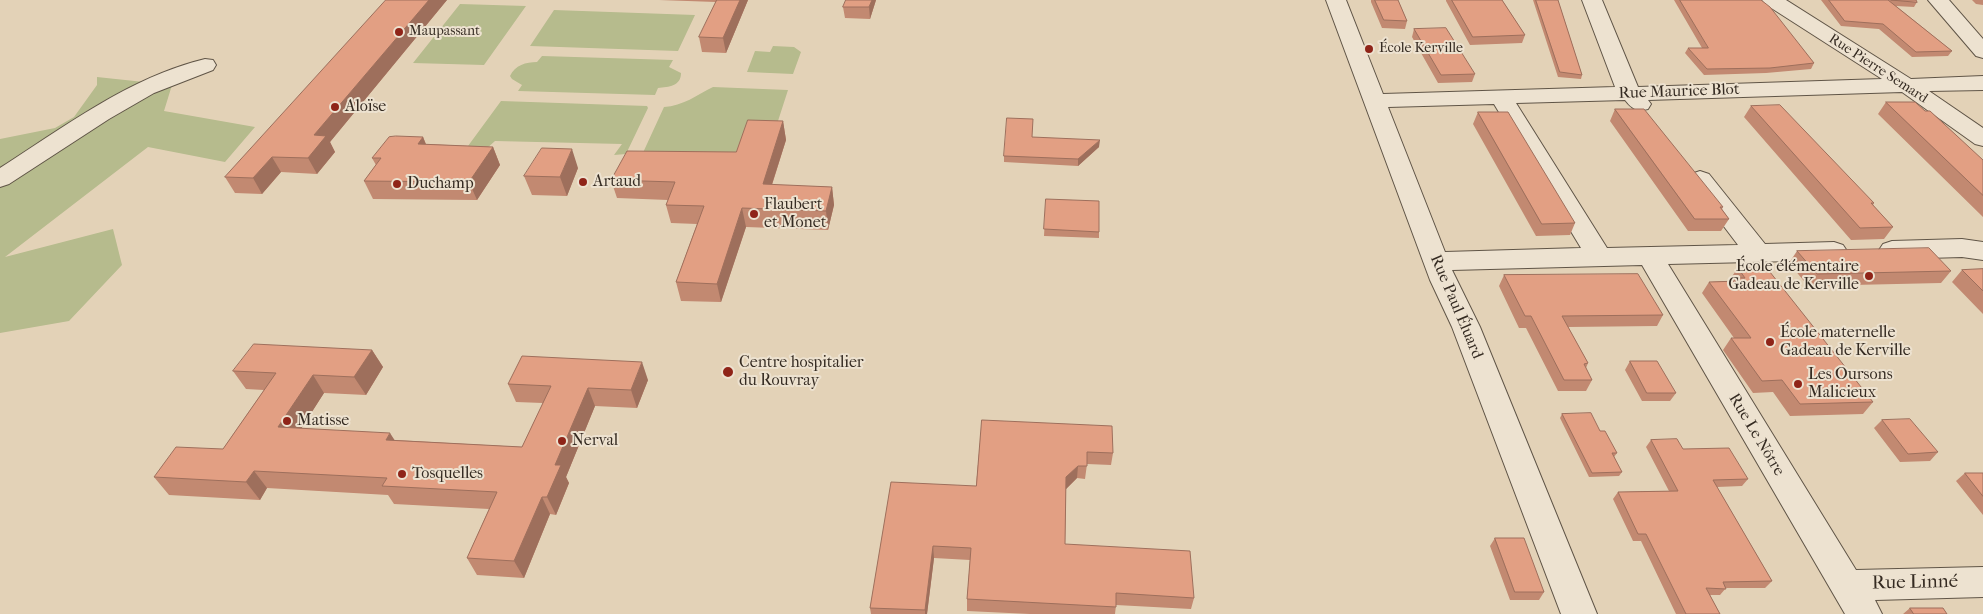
<!DOCTYPE html>
<meta charset="utf-8">
<style>
body{margin:0}
canvas{display:block;background:#e3d2b7}
</style>
<canvas width="1983" height="614"></canvas>
<script>
const ctx = document.querySelector('canvas').getContext('2d');
ctx.lineJoin = 'round';
function fill(path, color) {
  ctx.fillStyle = color;
  ctx.fill(path, 'evenodd');
}
function strokePath(path, color, width, dash) {
  ctx.strokeStyle = color;
  ctx.lineWidth = width;
  ctx.lineCap = dash ? 'butt' : 'round';
  ctx.setLineDash(dash || []);
  ctx.stroke(path);
}
function label(font, color, halo, rows, align = 'center') {
  ctx.font = font + ' "IM FELL French Canon",serif';
  ctx.lineWidth = 4;
  ctx.setLineDash([]);
  ctx.textBaseline = 'middle';
  ctx.strokeStyle = halo;
  ctx.fillStyle = color;
  for (const [text, x, y, turn = 0] of rows) {
    ctx.save();
    ctx.translate(x, y);
    ctx.rotate((+turn || 0) * Math.PI / 180);
    ctx.textAlign = isNaN(turn) ? turn : align;
    if (halo) ctx.strokeText(text, 0, 0);
    ctx.fillText(text, 0, 0);
    ctx.restore();
  }
}
const green = new Path2D(`
 M460,4L526,6L484,65L413,63Z
 M554,10L695,15L678,51L530,46Z
 M773,46L794,47L801,52L793,74L747,72L755,51L770,52Z
 M542,56L673,60L669,67L681,73C681,86 669,87 658,88L655,95L518,91L522,85L512,79L510,76C515,65 526,62 537,62Z
 M97,77L172,85L164,111L255,127L225,162L148,147L5,257L113,229L122,265L69,321L0,333V139L55,128L74,117L97,85Z
 M713,87L788,90L778,121L753,132L744,160L641,157L664,107C683,106 697,95 713,87Z
 M501,101L647,106L648,108L626,154L614,155L622,144L495,141L485,150L468,146Z`);
const minor = new Path2D(`
 M1326,0H1346L1383,94L1615,87L1582,0H1602L1638,87L1882,79L1765,4L1762,0H1786L1911,79L1983,76V90L1929,91L1983,128V146L1975,144L1902,92L1648,100L1651,104L1648,109C1637,112 1632,109 1625,100L1516,103L1607,248L1738,245L1688,179L1691,174L1700,171L1709,174L1765,244L1834,242L1843,245L1847,251L1843,257L1834,260L1668,264L1856,570L1983,567V597L1875,600L1882,614H1845L1642,265L1452,270L1480,327L1597,614H1561L1452,327L1430,280ZM1494,104L1581,248L1445,252L1388,107Z
 M1928,0H1949L1983,39V58L1976,56Z
 M205,59L213,60L216,65L213,70L154,93L109,119L9,184L0,187V168C64,127 130,77 205,59Z
 M1962,239L1983,242V260L1962,257L1892,259L1883,256L1879,250L1883,244L1892,241Z`);
const wall = new Path2D(`
 M386,0H447L330,142L335,152L317,174L281,172L262,194L235,193L225,177Z
 M659,0H748L726,53L702,52L699,37L716,2Z
 M846,0H876L870,19L845,18L843,7Z
 M1371,0H1398L1407,21L1405,29L1382,28L1371,2Z
 M1446,0H1502L1525,35L1522,43L1470,45L1446,1Z
 M1533,0H1558L1582,75L1581,79L1558,77Z
 M1674,0H1761L1814,63L1811,69L1766,73L1704,75L1685,53L1688,48H1702Z
 M1821,0H1916L1917,2L1914,7L1896,6L1952,51L1948,56L1912,57L1879,29L1841,26Z
 M1972,0H1983V5L1976,4Z
 M1414,29L1475,74L1472,82L1438,83L1412,37Z
 M1886,102L1925,111L1983,160V217L1878,114Z
 M1751,106L1874,203L1873,205L1893,227L1884,239L1851,240L1744,117Z
 M1615,109L1723,207L1722,209L1729,219L1721,231H1688L1610,121Z
 M1478,112L1575,223L1570,235L1536,236L1473,124Z
 M783,121L786,140L772,185L832,187L834,205L828,230L746,227L721,302L681,301L676,282L697,224L671,223L666,205L668,200L617,198L611,180L736,152Z
 M423,137L426,144L493,147L500,165L477,200L373,199L364,181L376,165L372,158Z
 M1032,137L1099,147L1078,166L1004,162V156Z
 M578,168L567,196L532,195L524,176Z
 M1046,199L1099,232V238L1044,236Z
 M1797,251L1951,271L1941,283L1808,286L1789,263Z
 M1738,268L1873,402L1863,414L1790,416L1773,392L1753,393L1723,350L1731,338H1734L1702,293L1709,282L1731,281L1730,279Z
 M1983,269V314L1952,282L1962,270Z
 M1504,275L1663,315L1657,326L1568,327L1588,363L1586,368L1592,380L1586,391H1558L1526,328H1519L1499,286Z
 M372,350L383,367L366,395L324,393L301,428L395,440L522,447L543,403L516,402L508,384L648,380L637,408L595,406L566,477L569,483L556,515L550,514L524,578L477,575L467,558L489,509L394,504L388,495L267,488L260,500L169,495L154,477L223,449L264,390L246,389L233,371Z
 M1630,361L1676,393L1670,401H1642L1625,370Z
 M1562,414L1600,431L1617,453L1614,457L1622,472L1619,476L1589,477L1560,418Z
 M982,420L1113,453L1111,465L1087,464L1085,479L1077,478L1066,489L1065,544L1194,598L1191,609L1116,605L1115,614H1030L967,611V599L970,560L934,558L927,614H871L870,608L976,486Z
 M1882,420L1938,452L1930,461L1900,462L1874,428Z
 M1651,440L1683,449L1748,479L1742,486L1717,487L1772,581L1765,588H1726L1720,595H1710L1720,614H1676L1641,541H1633L1613,499L1618,492L1669,491L1646,447Z
 M1965,473H1983V515L1956,481Z
 M1495,538L1544,592L1539,600H1510L1490,546Z
 M1910,608L1947,614H1903Z`);
const shadedWall = new Path2D(`
 M429,0H447L330,142L335,152L317,174L308,158L314,135Z
 M740,0H748L726,53L723,38Z
 M872,0H876L870,19L869,7Z
 M783,121L786,140L766,203L763,184Z
 M423,137L430,155L418,144Z
 M1100,140L1099,147L1078,166V159Z
 M493,147L500,165L477,200L469,182Z
 M572,149L578,168L567,196L560,177Z
 M272,157L281,172L262,194L253,178Z
 M832,187L834,205L828,230L826,211Z
 M742,208L746,227L721,302L717,284Z
 M372,350L383,367L366,395L354,377Z
 M642,362L648,380L637,408L631,390Z
 M313,375L324,393L291,445L278,427Z
 M588,388L595,406L566,477L569,483L556,515L547,497L555,465Z
 M390,433L401,450L386,440Z
 M1078,466L1077,478L1065,490L1066,477Z
 M254,471L267,488L260,500L246,482Z
 M542,497L550,514L524,578L514,561Z
 M933,546L934,558L927,614H925V610Z`);
const building = new Path2D(`
 M386,0H429L314,135L326,136L308,158L272,157L253,178L225,177Z
 M717,0H740L723,38L699,37Z
 M846,0H872L869,7H843Z
 M1375,0H1398L1407,21L1384,20Z
 M1452,0H1502L1525,35L1473,37Z
 M1536,0H1558L1582,75L1560,72Z
 M1680,0H1761L1770,7L1814,63L1770,68L1707,69L1688,48H1708Z
 M1829,0H1888L1952,51L1916,52L1883,24L1845,21Z
 M1891,0H1916L1917,2Z
 M1446,28L1475,74L1441,75L1414,29Z
 M1886,102H1915L1925,111H1930L1983,160V195Z
 M1780,105L1874,203H1871L1893,227L1860,228L1751,106Z
 M1615,109H1644L1723,207H1720L1729,219H1695Z
 M1478,112H1508L1575,223L1542,224Z
 M1007,118L1033,119L1032,137L1100,140L1078,159L1004,156Z
 M748,120L783,121L763,184L832,187L826,211L742,208L717,284L676,282L704,206L666,205L675,182L611,180L627,151L736,152Z
 M396,136L423,137L418,144L493,147L469,182L364,181L381,158H372L389,137Z
 M542,148L572,149L560,177L524,176Z
 M1046,199L1099,201V232L1044,229Z
 M1929,248L1951,271L1817,274L1797,251Z
 M1766,267L1873,402L1800,404L1782,380L1762,381L1731,338H1751L1709,282L1739,281L1737,278H1745L1738,268Z
 M1983,269V291L1962,270Z
 M1638,274L1663,315L1562,316L1588,363L1584,364L1592,380H1564L1531,316H1525L1504,275Z
 M254,344L372,350L354,377L313,375L278,427L390,433L386,440L522,447L551,386L508,384L522,356L642,362L631,390L588,388L555,465H561L547,497H542L514,561L467,558L497,492L382,486L387,478L254,471L246,482L154,477L176,447L223,449L276,373L233,371Z
 M1630,361H1657L1676,393H1647Z
 M1591,413L1600,431H1605L1617,453H1612L1622,472L1592,473L1562,414Z
 M1910,419L1938,452L1908,454L1882,420Z
 M982,420L1112,426L1113,453L1087,452V466H1078L1066,477L1065,544L1190,551L1194,598L1116,593V607L967,599L971,548L933,546L925,610L870,608L891,482L976,486Z
 M1677,439L1683,449L1729,448L1748,479L1713,480L1772,581L1723,582L1726,589L1706,588L1720,614H1686L1646,534H1638L1618,492L1678,491L1651,440Z
 M1965,473H1983V496Z
 M1495,538H1524L1544,592H1515Z
 M1910,608H1943L1947,614H1914Z`);
const markers = [
 [399,32,5,"#8f2418"],
 [1369,49,5,"#8f2418"],
 [335,107,5,"#8f2418"],
 [583,182,5,"#8f2418"],
 [397,184,5,"#8f2418"],
 [754,214,5,"#8f2418"],
 [1869,276,5,"#8f2418"],
 [1770,342,5,"#8f2418"],
 [728,372,6,"#8f2418"],
 [1798,384,5,"#8f2418"],
 [287,421,5,"#8f2418"],
 [562,441,5,"#8f2418"],
 [402,474,5,"#8f2418"]
];
const farPoinames = [
 ["Maupassant",409,32],
 ["École Kerville",1379,49]
];
const farStreetnames = [
 ["Rue Pierre Semard",1878,69,33]
];
const streetNames = [
 ["Rue Maurice Blot",1679,92,-2],
 ["Rue Paul Éluard",1456,307,67],
 ["Rue Le Nôtre",1756,435,59]
];
const poiNames = [
 ["Aloïse",345,107],
 ["Artaud",593,182],
 ["Duchamp",407,184],
 ["Flaubert",764,205],
 ["et Monet",764,223],
 ["École élémentaire",1859,267,"right"],
 ["Gadeau de Kerville",1859,285,"right"],
 ["École maternelle",1780,333],
 ["Gadeau de Kerville",1780,351],
 ["Centre hospitalier",739,363],
 ["du Rouvray",739,381],
 ["Les Oursons",1808,375],
 ["Malicieux",1808,393],
 ["Matisse",297,421],
 ["Nerval",572,441],
 ["Tosquelles",412,474]
];
const nearStreetnames = [
 ["Rue Linné",1915,583,-1]
];
fill(green, '#b6bb8d');
strokePath(minor, '#605547', 2);
fill(minor, '#ede2d0');
fill(wall, '#c28971');
fill(shadedWall, '#9e6f5c');
fill(building, '#e29f83');
strokePath(building, '#9e6f5c', 1);
for (const [x, y, r, color] of markers) {
  const dot = new Path2D();
  dot.arc(x, y, r, 0, 2 * Math.PI);
  ctx.fillStyle = color;
  ctx.fill(dot);
  strokePath(dot, '#ede2d0', 2);
}
label('14px', '#352b22', '#ede2d0', farPoinames, 'left');
label('14px', '#352b22', '#ede2d0', farStreetnames);
label('16px', '#352b22', '#ede2d0', streetNames);
label('16px', '#352b22', '#ede2d0', poiNames, 'left');
label('19px', '#352b22', '#ede2d0', nearStreetnames);
</script>
